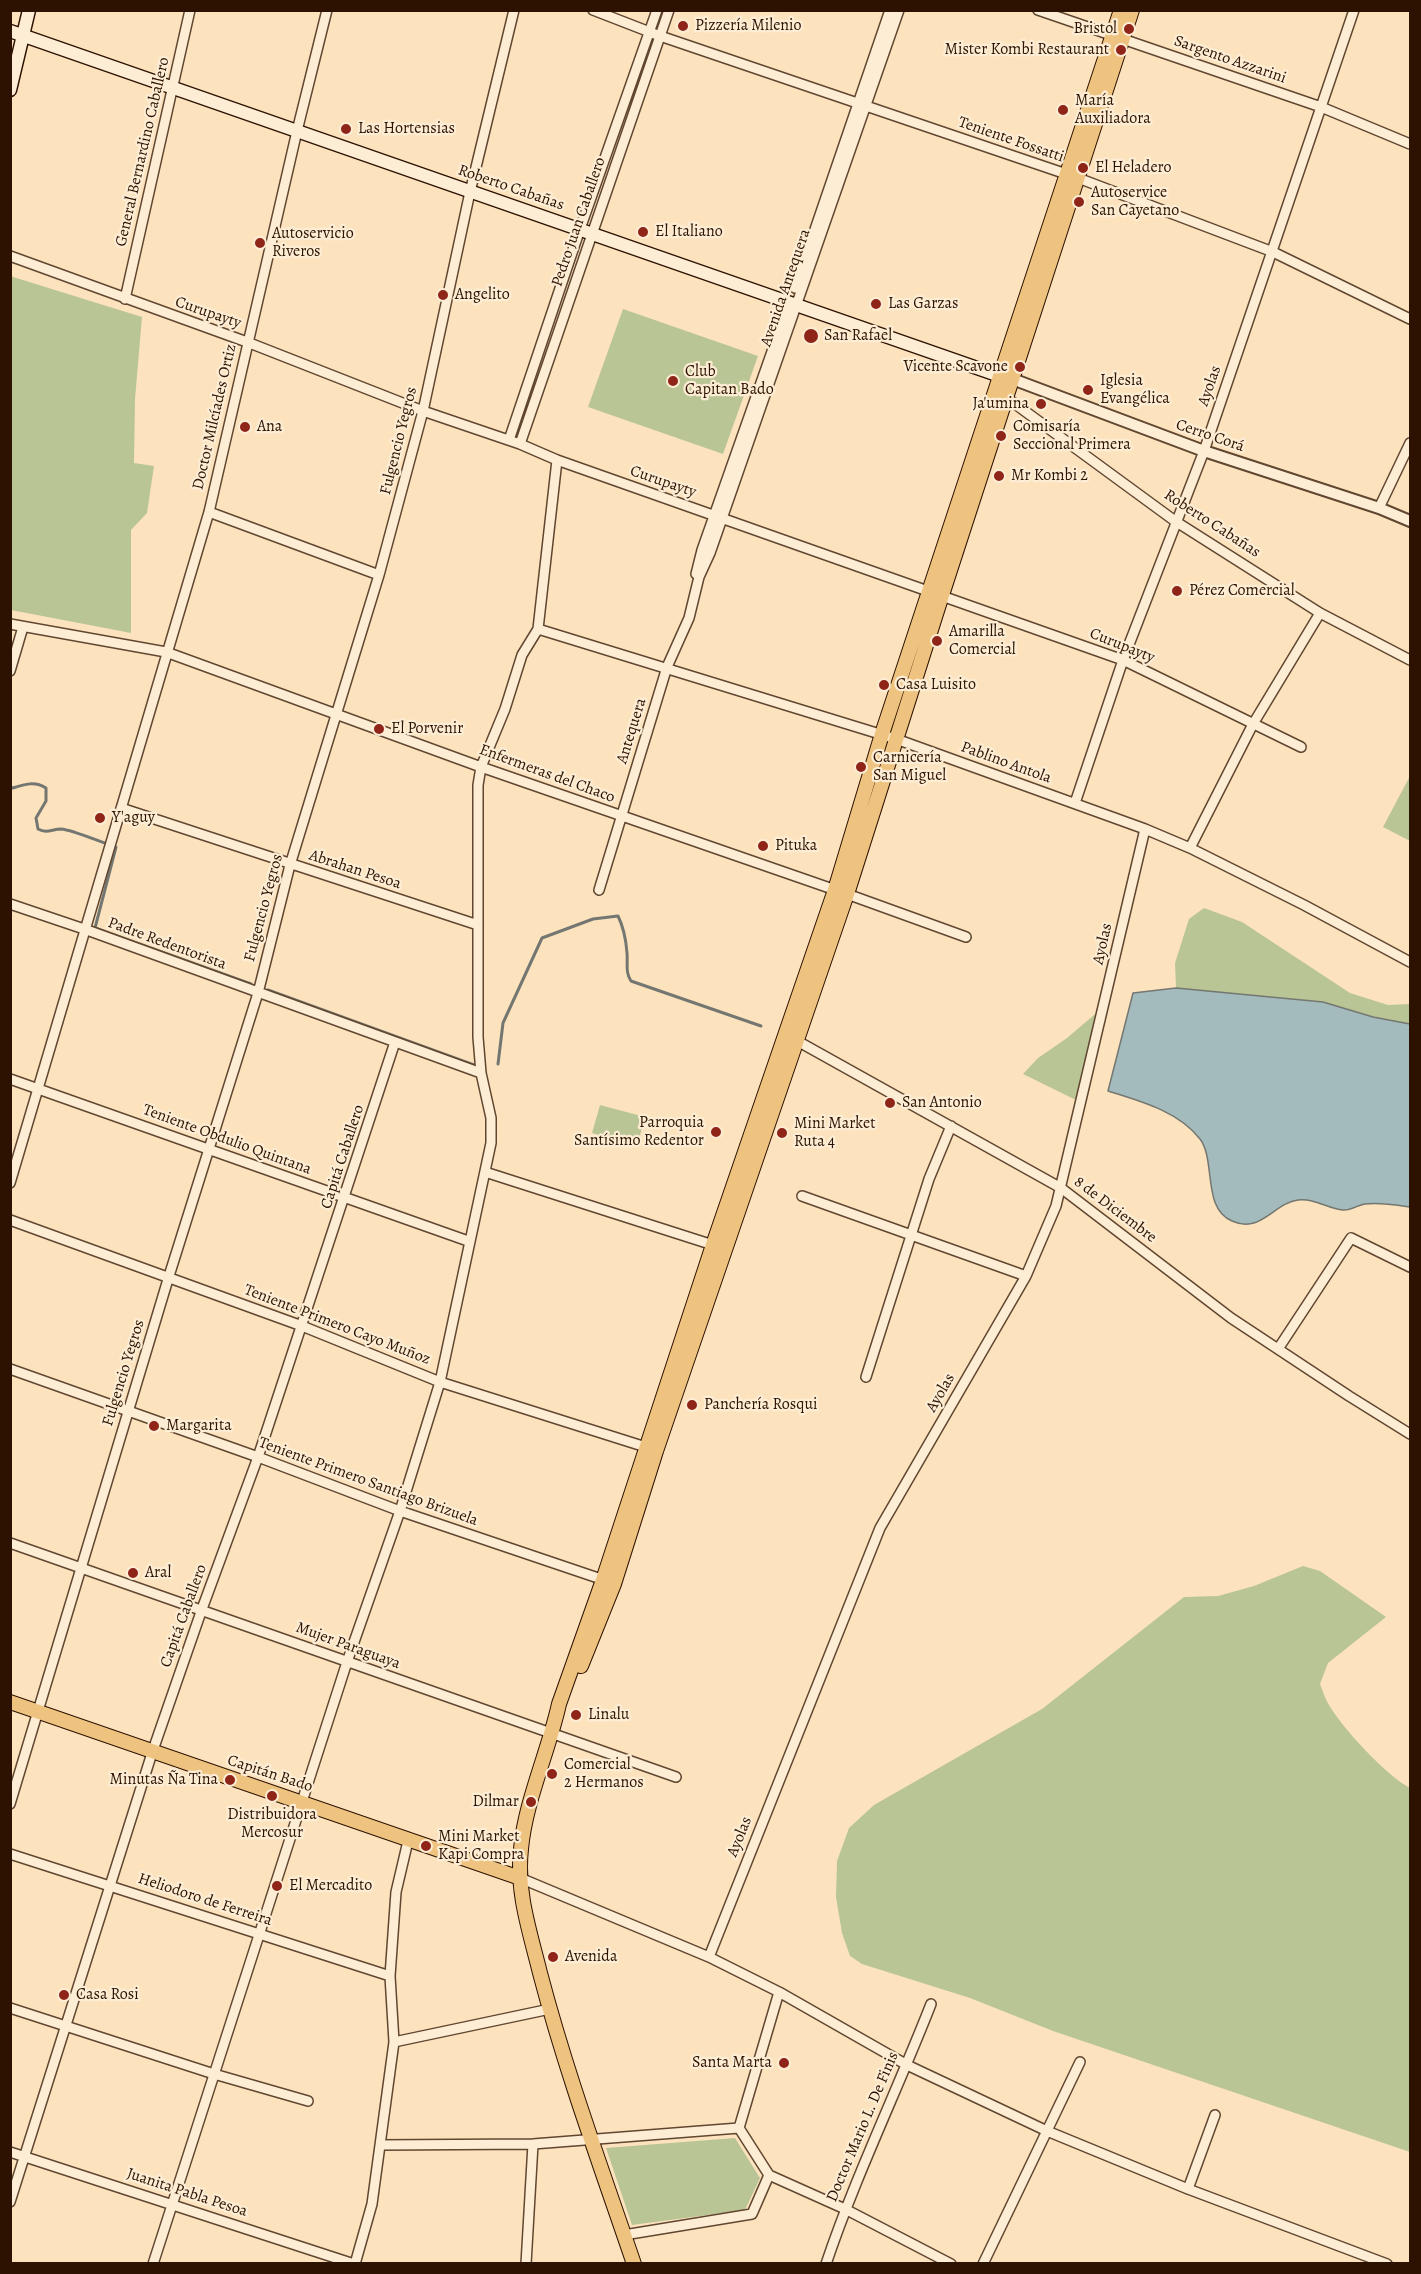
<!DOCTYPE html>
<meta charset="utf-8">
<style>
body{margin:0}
#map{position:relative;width:1421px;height:2274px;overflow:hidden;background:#fce3be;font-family:Alegreya,serif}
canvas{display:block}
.frame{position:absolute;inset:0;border:12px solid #2d1101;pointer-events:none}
</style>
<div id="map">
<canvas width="1421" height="2274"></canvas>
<div class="frame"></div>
</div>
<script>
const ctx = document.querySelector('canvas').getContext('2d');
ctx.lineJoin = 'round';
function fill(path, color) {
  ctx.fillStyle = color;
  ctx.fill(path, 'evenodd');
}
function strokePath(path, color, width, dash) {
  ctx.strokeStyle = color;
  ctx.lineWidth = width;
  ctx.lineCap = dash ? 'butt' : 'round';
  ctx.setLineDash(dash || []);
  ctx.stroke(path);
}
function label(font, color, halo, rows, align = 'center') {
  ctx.font = font + ' Alegreya,serif';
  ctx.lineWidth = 4.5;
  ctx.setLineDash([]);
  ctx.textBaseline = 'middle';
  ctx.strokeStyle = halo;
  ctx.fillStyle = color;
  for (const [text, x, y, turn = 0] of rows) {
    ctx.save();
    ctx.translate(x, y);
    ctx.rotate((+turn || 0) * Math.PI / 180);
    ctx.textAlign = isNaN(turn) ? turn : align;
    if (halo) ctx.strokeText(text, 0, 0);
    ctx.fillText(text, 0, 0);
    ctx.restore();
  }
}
const green = new Path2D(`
 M10,276L142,317L135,399L134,463L154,466L147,513L131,530V633L11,610Z
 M623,309L758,356L723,454L588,407Z
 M1410,776V841L1383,827Z
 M1204,908L1242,922L1350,993L1388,1005L1410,1004V1024L1373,1017L1323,1002L1176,988L1175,963L1189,919Z
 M1101,1009L1080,1102L1023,1074L1038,1058L1067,1038Z
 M600,1105L645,1117L637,1146L592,1133Z
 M1303,1566L1320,1571L1386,1617L1328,1663L1320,1684C1323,1691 1325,1699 1329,1705C1343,1729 1387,1776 1410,1788V2152L1053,2031L970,1998L862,1964L850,1956L842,1933L836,1897L837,1861L849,1828L874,1805L1042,1709L1184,1597L1218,1596L1254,1586Z
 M735,2138L760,2178L745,2210L632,2225L606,2148Z`);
const water = new Path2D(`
 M1176,988L1323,1002L1373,1017L1410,1024V1207C1396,1205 1380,1202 1365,1204C1358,1205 1350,1211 1343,1210C1328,1209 1315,1198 1298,1200C1274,1203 1261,1234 1232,1221C1202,1209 1216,1160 1200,1139C1178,1111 1140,1101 1108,1091L1133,993Z`);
const stream = new Path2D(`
 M10,787L13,788C25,784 35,781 46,788V801L36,818L38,829C47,834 52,829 61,829C74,830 102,843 116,847L95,928L251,984
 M268,990L474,1065
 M498,1064L503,1023L542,938L593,919L618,916C624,928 626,940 627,953C628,964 625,972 631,981L761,1026`);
const minor = new Path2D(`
 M593,10L660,36L1078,178L1273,252L1410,319
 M1038,10L1321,107L1410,144
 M10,256L247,342L423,411L520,444L557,460L1123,660L1301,747
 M795,288L890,10
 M125,299L190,10
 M1007,398L1175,521L1320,613L1410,660
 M509,440L580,229L657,10
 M520,444L669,10
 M1379,508L1410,443
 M209,512L379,575
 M696,574L702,550L787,309
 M10,624L166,652L481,767L847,894L966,937
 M538,629L896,739L1145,829L1190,848L1304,905L1410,962
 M10,671L23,627
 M1075,803L1123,660L1204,451L1354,10
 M121,808L478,925
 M1190,848L1253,724L1320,613
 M599,890L667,667L689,618L699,577L710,553L899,10
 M10,904L87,930L481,1073
 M792,1038L1061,1188L1231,1318L1349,1396L1410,1434
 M10,1079L468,1241
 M485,1172L713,1245
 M10,1183L209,512L297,131L327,10
 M802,1196L1026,1276
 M10,1220L302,1326L440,1382L652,1449
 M1278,1349L1351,1238L1410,1267
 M10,1369L258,1457L400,1511L607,1581
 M866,1377L929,1179L951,1126
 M10,1543L676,1777
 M10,1804L169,1276L258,993L290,865L379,575L423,411L470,192L514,10
 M10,1854L390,1976
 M520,1878L709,1957L779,1992L907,2065L1047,2131L1188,2189L1387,2264
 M709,1957L880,1528L1026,1276L1056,1206L1145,829
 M779,1992L739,2128L769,2175L845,2209L951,2264
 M10,2008L214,2074L308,2101
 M394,2042L550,2009
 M380,2145L533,2144L739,2128
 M10,2152L354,2264
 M1188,2189L1215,2115
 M10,2202L152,1753L202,1609L258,1457L395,1042
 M624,2235L752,2214L769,2175
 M153,2264L347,1662L400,1511L440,1382L491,1143V1118L481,1073L478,1037V785L481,767L505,709L522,655L538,629L557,460
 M355,2264L372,2204L394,2042L390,1976L396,1892L408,1841
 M526,2264L533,2144
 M826,2264C856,2175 897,2091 931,2004
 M983,2264L1080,2062`);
const tertiary = new Path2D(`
 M1007,377L1204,451L1379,508L1410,521`);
const secondary = new Path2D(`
 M10,31L1000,376
 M10,90L29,10`);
const primary = new Path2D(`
 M581,1666L614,1584L656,1451L847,894L942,595L1132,10
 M10,1702L520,1878
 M634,2264C601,2167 566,2072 540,1973C530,1932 516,1892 521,1849C525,1802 549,1750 559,1704L603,1580L713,1245L835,890L882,734L1121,10`);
const markers = [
 [683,26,6,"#8f2418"],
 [1129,29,6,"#8f2418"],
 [1121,50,6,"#8f2418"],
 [1063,110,6,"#8f2418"],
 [346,129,6,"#8f2418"],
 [1083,168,6,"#8f2418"],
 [1079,202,6,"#8f2418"],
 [643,232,6,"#8f2418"],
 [260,243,6,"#8f2418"],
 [443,295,6,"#8f2418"],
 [876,304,6,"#8f2418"],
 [811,336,8,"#8f2418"],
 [1020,367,6,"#8f2418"],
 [673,381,6,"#8f2418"],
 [1088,390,6,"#8f2418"],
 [1041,404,6,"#8f2418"],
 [245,427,6,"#8f2418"],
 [1001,436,6,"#8f2418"],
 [999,476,6,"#8f2418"],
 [1177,591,6,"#8f2418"],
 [937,641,6,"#8f2418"],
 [884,685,6,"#8f2418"],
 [379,729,6,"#8f2418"],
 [861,767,6,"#8f2418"],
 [100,818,6,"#8f2418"],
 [763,846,6,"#8f2418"],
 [890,1103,6,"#8f2418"],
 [716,1132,6,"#8f2418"],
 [782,1133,6,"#8f2418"],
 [692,1405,6,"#8f2418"],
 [154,1426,6,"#8f2418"],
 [133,1573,6,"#8f2418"],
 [576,1715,6,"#8f2418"],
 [552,1774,6,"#8f2418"],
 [230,1780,6,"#8f2418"],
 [272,1796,6,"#8f2418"],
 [531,1802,6,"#8f2418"],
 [426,1846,6,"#8f2418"],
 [277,1886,6,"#8f2418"],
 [553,1957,6,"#8f2418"],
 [64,1995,6,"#8f2418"],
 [784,2063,6,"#8f2418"]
];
const poiNames = [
 ["Pizzería Milenio",695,26],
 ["Bristol",1117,29,"right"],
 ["Mister Kombi Restaurant",1109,50,"right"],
 ["María",1075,101],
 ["Auxiliadora",1075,119],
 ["Las Hortensias",358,129],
 ["El Heladero",1095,168],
 ["Autoservice",1091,193],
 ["San Cayetano",1091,211],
 ["El Italiano",655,232],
 ["Autoservicio",272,234],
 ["Riveros",272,252],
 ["Angelito",455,295],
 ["Las Garzas",888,304],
 ["San Rafael",824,336],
 ["Vicente Scavone",1008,367,"right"],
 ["Club",685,372],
 ["Capitan Bado",685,390],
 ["Iglesia",1100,381],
 ["Evangélica",1100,399],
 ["Ja'umina",1029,404,"right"],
 ["Ana",257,427],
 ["Comisaría",1013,427],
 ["Seccional Primera",1013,445],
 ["Mr Kombi 2",1011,476],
 ["Pérez Comercial",1189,591],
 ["Amarilla",949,632],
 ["Comercial",949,650],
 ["Casa Luisito",896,685],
 ["El Porvenir",391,729],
 ["Carnicería",873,758],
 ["San Miguel",873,776],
 ["Y'aguy",112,818],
 ["Pituka",775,846],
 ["San Antonio",902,1103],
 ["Parroquia",704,1123,"right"],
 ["Santísimo Redentor",704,1141,"right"],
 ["Mini Market",794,1124],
 ["Ruta 4",794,1142],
 ["Panchería Rosqui",704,1405],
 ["Margarita",166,1426],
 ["Aral",145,1573],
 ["Linalu",588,1715],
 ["Comercial",564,1765],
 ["2 Hermanos",564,1783],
 ["Minutas Ña Tina",218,1780,"right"],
 ["Dilmar",519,1802,"right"],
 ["Distribuidora",272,1815,"center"],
 ["Mercosur",272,1833,"center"],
 ["Mini Market",438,1837],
 ["Kapi Compra",438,1855],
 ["El Mercadito",289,1886],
 ["Avenida",565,1957],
 ["Casa Rosi",76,1995],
 ["Santa Marta",772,2063,"right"]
];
const streetNames = [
 ["Sargento Azzarini",1230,60,19],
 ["Teniente Fossatti",1011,140,19],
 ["General Bernardino Caballero",143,152,-77],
 ["Roberto Cabañas",511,188,19],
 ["Pedro Juan Caballero",579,222,-71],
 ["Avenida Antequera",786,288,-71],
 ["Curupayty",208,313,19],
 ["Ayolas",1210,386,-71],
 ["Doctor Milcíades Ortiz",215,417,-77],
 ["Cerro Corá",1210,436,19],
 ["Fulgencio Yegros",399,441,-76],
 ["Curupayty",663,482,19],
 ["Roberto Cabañas",1212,524,33],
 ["Curupayty",1122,646,22],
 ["Antequera",632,731,-73],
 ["Pablino Antola",1006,763,20],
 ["Enfermeras del Chaco",547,774,20],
 ["Abrahan Pesoa",355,870,18],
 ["Fulgencio Yegros",264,908,-75],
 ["Padre Redentorista",167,944,20],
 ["Ayolas",1103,944,-77],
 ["Teniente Obdulio Quintana",227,1140,20],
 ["Capitá Caballero",343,1157,-72],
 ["8 de Diciembre",1115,1210,37],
 ["Teniente Primero Cayo Muñoz",337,1325,21],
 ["Fulgencio Yegros",124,1373,-73],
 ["Ayolas",941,1393,-60],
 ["Teniente Primero Santiago Brizuela",368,1482,20],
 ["Capitá Caballero",184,1616,-70],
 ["Mujer Paraguaya",348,1646,20],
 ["Capitán Bado",270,1774,18],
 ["Ayolas",740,1837,-68],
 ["Heliodoro de Ferreira",205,1900,18],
 ["Doctor Mario L. De Finis",863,2127,-67],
 ["Juanita Pabla Pesoa",187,2193,18]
];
fill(green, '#b9c595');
fill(water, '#a3bbbc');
strokePath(water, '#747771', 1.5);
strokePath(stream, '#747771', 3);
strokePath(minor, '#614630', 12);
strokePath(tertiary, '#614630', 14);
strokePath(secondary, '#2d1101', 15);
strokePath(primary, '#2d1101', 16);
strokePath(minor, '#fdedd5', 9);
strokePath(tertiary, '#fdedd5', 10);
strokePath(secondary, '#fdedd5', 12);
strokePath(primary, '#eec27f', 14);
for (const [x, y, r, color] of markers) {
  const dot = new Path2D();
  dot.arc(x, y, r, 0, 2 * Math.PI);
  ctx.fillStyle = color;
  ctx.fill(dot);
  strokePath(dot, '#fdedd5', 2);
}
label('16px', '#2d1101', '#fdedd5', poiNames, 'left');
label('16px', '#2d1101', '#fdedd5', streetNames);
</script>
